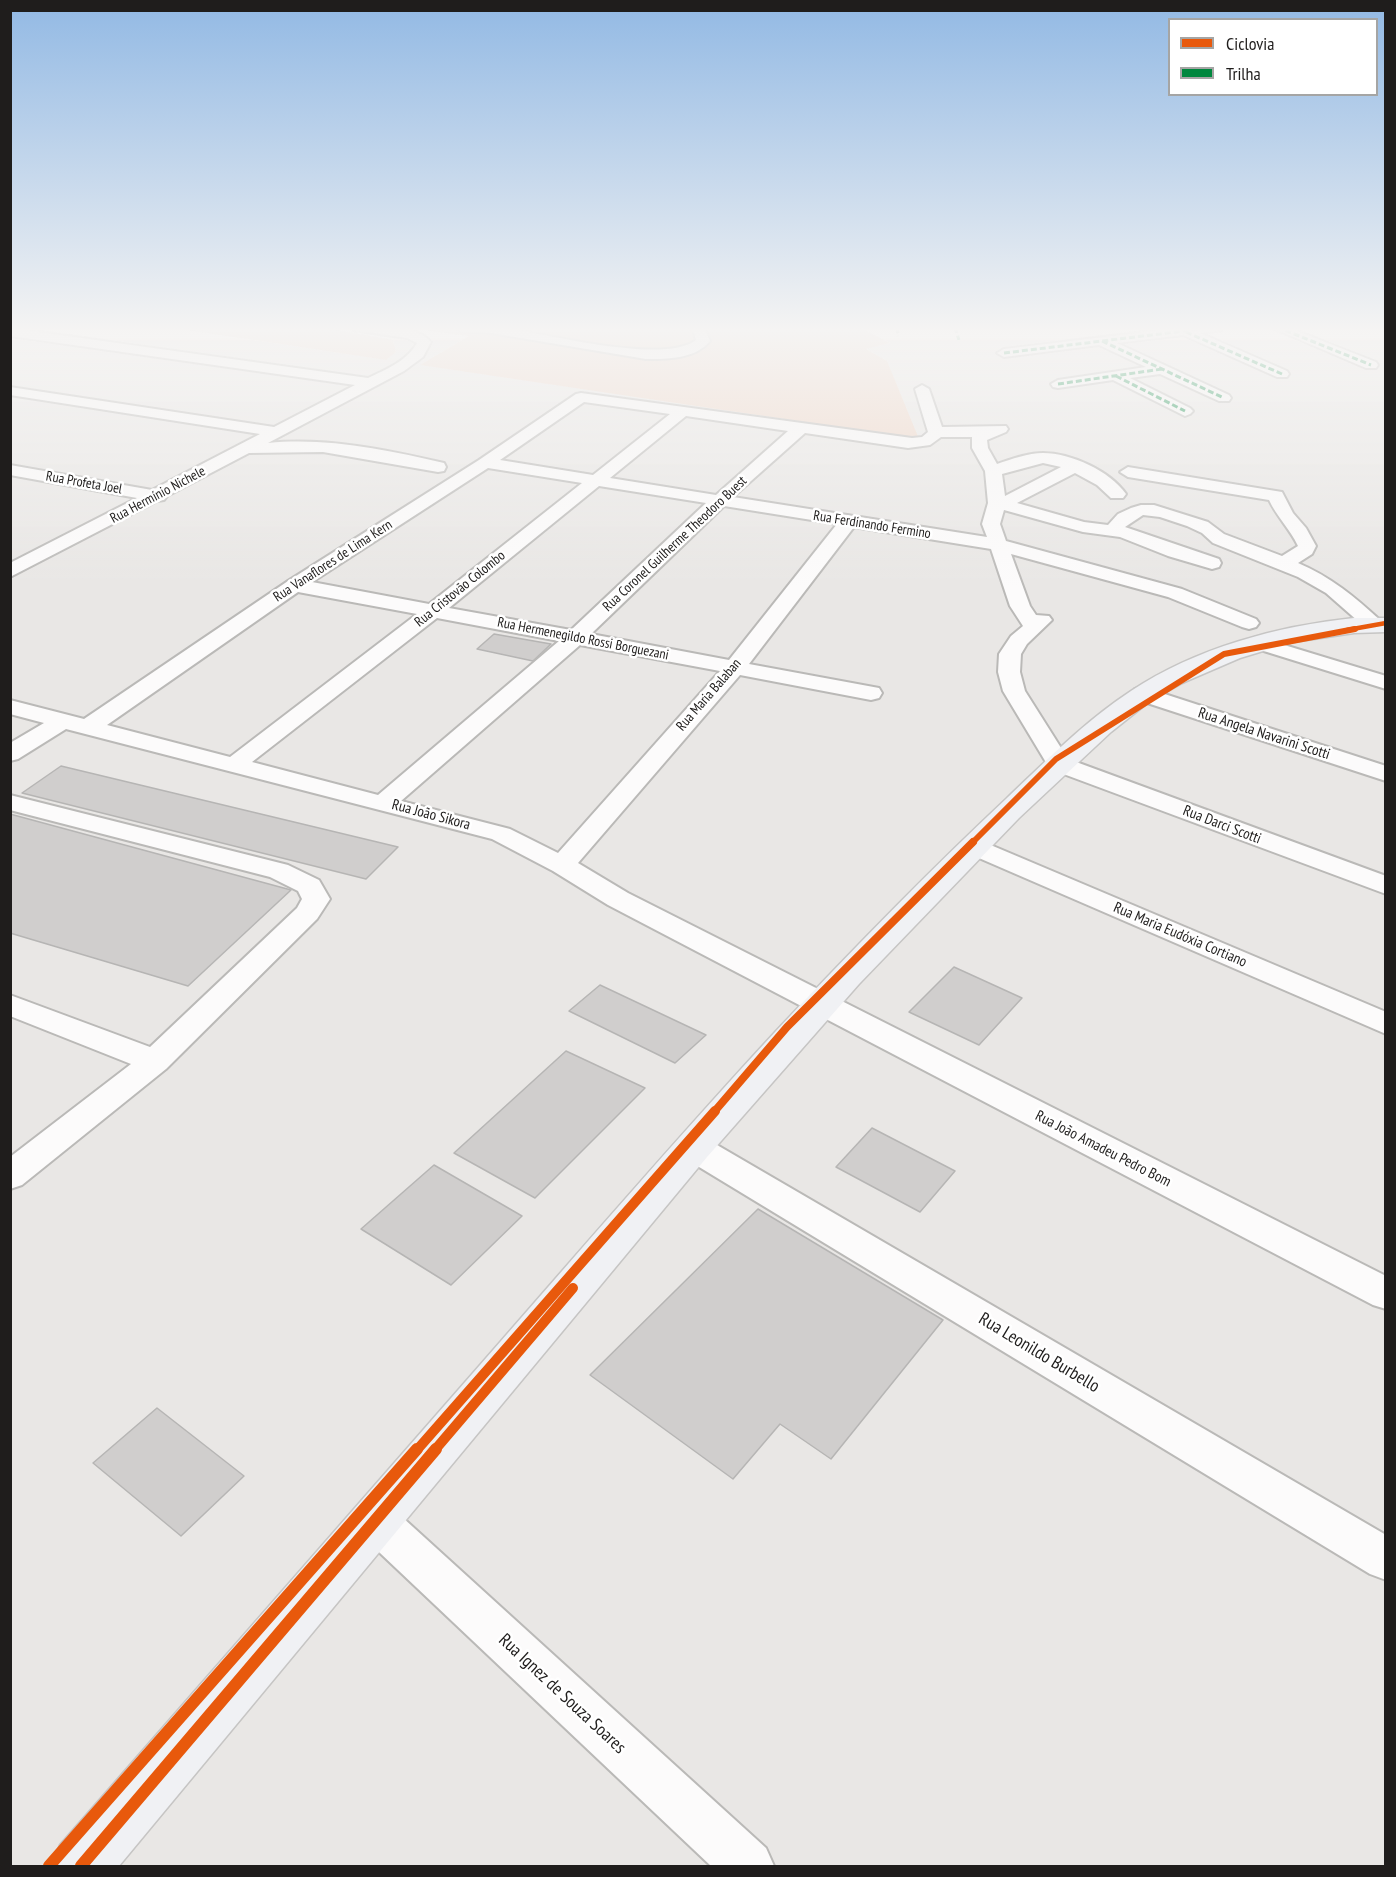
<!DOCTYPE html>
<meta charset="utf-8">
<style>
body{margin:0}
#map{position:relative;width:1396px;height:1877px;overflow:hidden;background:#e9e7e5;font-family:"PT Sans Narrow",sans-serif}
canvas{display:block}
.frame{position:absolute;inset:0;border:12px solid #1f1d1c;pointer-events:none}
.legend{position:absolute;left:1168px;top:18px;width:210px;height:78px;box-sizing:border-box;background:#fff;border:2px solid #a5a5a4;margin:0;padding:8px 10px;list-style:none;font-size:18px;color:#1f1d1c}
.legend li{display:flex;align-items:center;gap:12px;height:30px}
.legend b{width:30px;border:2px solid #a5a5a4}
</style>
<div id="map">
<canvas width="1396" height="1877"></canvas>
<div class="frame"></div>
<ul class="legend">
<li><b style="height:8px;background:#e8590c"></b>Ciclovia</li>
<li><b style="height:8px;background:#00873e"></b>Trilha</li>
</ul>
</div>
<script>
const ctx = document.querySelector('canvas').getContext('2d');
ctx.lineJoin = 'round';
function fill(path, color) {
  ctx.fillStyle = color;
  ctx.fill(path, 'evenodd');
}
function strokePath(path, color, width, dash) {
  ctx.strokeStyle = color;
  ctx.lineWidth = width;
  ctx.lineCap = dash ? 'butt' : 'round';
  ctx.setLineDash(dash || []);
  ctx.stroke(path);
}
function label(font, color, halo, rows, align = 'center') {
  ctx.font = font + ' "PT Sans Narrow",sans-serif';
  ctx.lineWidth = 5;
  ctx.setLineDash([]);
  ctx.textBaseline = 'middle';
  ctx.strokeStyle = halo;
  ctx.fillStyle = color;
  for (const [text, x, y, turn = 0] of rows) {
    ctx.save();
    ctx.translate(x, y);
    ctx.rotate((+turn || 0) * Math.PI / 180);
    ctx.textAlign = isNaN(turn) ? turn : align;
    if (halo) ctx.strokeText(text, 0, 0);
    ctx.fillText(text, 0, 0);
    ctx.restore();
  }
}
const green = new Path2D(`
 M169,327H318L393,340L396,352L386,360Z
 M405,327H867L866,331L890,343L866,349L887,361L919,439L420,365L469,336Z`);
const building = new Path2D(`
 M494,634L551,644L533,661L477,649Z
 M61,766L398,847L366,879L22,793Z
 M10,814L291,890L188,986L10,933Z
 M954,967L1022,998L979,1045L909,1012Z
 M600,985L706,1035L675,1063L569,1011Z
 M566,1051L645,1088L535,1198L454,1153Z
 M872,1128L955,1171L920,1212L836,1167Z
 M434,1165L522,1216L451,1285L361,1229Z
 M758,1209L943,1320L831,1459L780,1424L733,1479L590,1375Z
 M157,1408L244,1476L181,1536L93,1463Z`);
const minor = new Path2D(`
 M353,327C376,327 414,323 431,342L423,357L404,371L268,443C326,437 388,450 444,463L446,467L444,471L438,472L323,452L249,453L167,496L164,500L157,501L10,577V563L137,498L10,475V465L152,490L260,434L10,395V387L274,427L355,385L10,336V328L368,378C385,370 407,361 417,343L407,338L354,330Z
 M453,327H517L516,330C556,336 665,364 696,340L692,327H704L710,341C695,359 668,359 646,359L491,333L460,331Z
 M1187,327H1222L1221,330L1200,333L1287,371L1289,374L1287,377H1277L1183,335L1117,343L1229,395L1231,398L1229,401H1219L1160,374L1130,378L1190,408L1193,411L1190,414L1185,416L1113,380L1058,388L1053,387L1051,384L1058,380L1146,367L1099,345L1004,357L997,353L1004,349Z
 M1270,327H1287L1376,362L1378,365L1376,368H1366Z
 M922,385L929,389L942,427L1006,426L1008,429L1006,432L987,440L988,448L997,464C1012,459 1028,453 1043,453C1071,453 1110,471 1126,494L1123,498H1111L1097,485L1075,473L1017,503L1084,522L1108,525L1118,514L1131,508L1141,505H1154L1208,522L1224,534L1282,556L1298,546C1290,529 1277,517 1269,500L1128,477L1120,472L1128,467L1282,492L1293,513L1306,528L1316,546L1312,554L1298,563C1331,577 1355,597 1381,621L1384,625L1381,629L1374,631L1367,629L1326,593L1298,577L1213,543L1202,533L1187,526L1160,517L1143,515L1125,527L1219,559L1221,563L1219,567L1212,569L1168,556L1120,537L1083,532L1004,510L1000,524L1006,541L1182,589L1256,619L1259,623L1256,627L1249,629L1242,627L1168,597L1011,554L1030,606L1036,615L1049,616L1052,620L1027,644L1021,654L1020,672L1025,691L1068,759L1386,876V894L1050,769L1003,691L998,672L999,654L1011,636L1023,626L1010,606L991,549L854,527L749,664L879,688L882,693L879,698L871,700L740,675L578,863L628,893L1386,1276V1309L1373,1305L608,905L553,871L492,839L66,729L18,759L10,761V743L44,723L10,714V700L84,719L288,581L479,460L576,394L581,393L912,438L922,437L928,432L915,389ZM584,402L670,414L593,475L500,460ZM686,416L788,431L716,495L610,478ZM805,433L908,448L930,445L941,437H972V448L985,471L988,503L982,524L987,537L733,497ZM1043,463L1061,467L1005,496L1002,474ZM488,468L582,483L429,604L312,582ZM599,486L706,503L571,630L449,608ZM724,506L837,524L729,660L591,634ZM298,592L417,614L230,757L107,725ZM437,618L559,641L378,795L252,762ZM580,645L720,671L558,853L510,829L401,801Z
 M1258,637L1386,676V689L1251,647L1247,643L1251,639Z
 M1143,687L1386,766V781L1135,699L1132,694L1135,689Z
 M10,795L288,865L319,880L330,899L317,919L166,1069L22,1185L10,1189V1157L131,1064L10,1016V995L150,1047L297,908L302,899L298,891L270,877L10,810Z
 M974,838L1386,1012V1034L965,852L961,846L965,840Z
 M693,1135L705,1138L1386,1535V1580L1370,1574L681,1156L676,1147L681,1138Z
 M376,1501L391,1507L766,1848L774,1866H711L361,1535L354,1521L361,1507Z`);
const major = new Path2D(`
 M1354,618H1386V632L1354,633L1293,642L1240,658L1182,683L1150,701L1111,732L1019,818L859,984L707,1157L119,1866H51L60,1845C200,1685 340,1525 480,1365C578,1253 675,1140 776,1031C851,951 927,873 1007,798C1046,761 1085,721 1131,691C1196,648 1277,626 1354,618Z`);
const quiet = new Path2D(`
 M897,327L898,336
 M955,327L959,340
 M1277,327L1371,365
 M1186,332L1282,374
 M1102,341L1224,398
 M1004,353L1216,327
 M1116,376L1185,411
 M1058,384L1162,369`);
const cyclewayFar4 = new Path2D(`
 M1347,630L1386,623`);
const cyclewayFar3 = new Path2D(`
 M971,844L1056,759L1224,654L1355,629`);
const cyclewayFar2 = new Path2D(`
 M714,1112L787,1027L973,842`);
const cyclewayFar1 = new Path2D(`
 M416,1451L715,1111
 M434,1451L573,1288`);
const cycleway = new Path2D(`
 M49,1866L417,1449
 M81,1866L436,1449`);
const farStreetnames = [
 ["Rua Profeta Joel",84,483,10],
 ["Rua Hermínio Nichele",158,495,-28],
 ["Rua Ferdinando Fermino",872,525,9],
 ["Rua Coronel Guilherme Theodoro Buest",675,544,-43],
 ["Rua Vanaflores de Lima Kern",333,561,-33],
 ["Rua Cristovão Colombo",460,589,-39],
 ["Rua Hermenegildo Rossi Borguezani",583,639,11],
 ["Rua Maria Balaban",709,695,-49]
];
const streetNames = [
 ["Rua Angela Navarini Scotti",1264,734,18],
 ["Rua João Sikora",431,815,15],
 ["Rua Darci Scotti",1222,825,21],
 ["Rua Maria Eudóxia Cortiano",1180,935,23],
 ["Rua João Amadeu Pedro Bom",1103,1149,27]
];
const nearStreetnames = [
 ["Rua Leonildo Burbello",1039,1353,31],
 ["Rua Ignez de Souza Soares",562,1694,43]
];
fill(green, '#f0d5c5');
fill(building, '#d0cecd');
strokePath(building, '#b6b5b4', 1.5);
strokePath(minor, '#bab9b7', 4);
strokePath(major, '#c6c5c4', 3);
fill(minor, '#fcfbfb');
fill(major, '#f0f1f4');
strokePath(quiet, '#00873e', 3, [6, 3]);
strokePath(cyclewayFar4, '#e8590c', 4.5);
strokePath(cyclewayFar3, '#e8590c', 6);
strokePath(cyclewayFar2, '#e8590c', 8);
strokePath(cyclewayFar1, '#e8590c', 10);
strokePath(cycleway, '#e8590c', 12);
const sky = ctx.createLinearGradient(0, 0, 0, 589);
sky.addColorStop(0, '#92b9e4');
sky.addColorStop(0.56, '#f5f4f3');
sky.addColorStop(1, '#f5f4f300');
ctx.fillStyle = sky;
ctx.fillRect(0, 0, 1396, 589);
label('14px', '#1f1d1c', '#fff', farStreetnames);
label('15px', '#1f1d1c', '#fff', streetNames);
label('18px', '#1f1d1c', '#fff', nearStreetnames);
</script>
